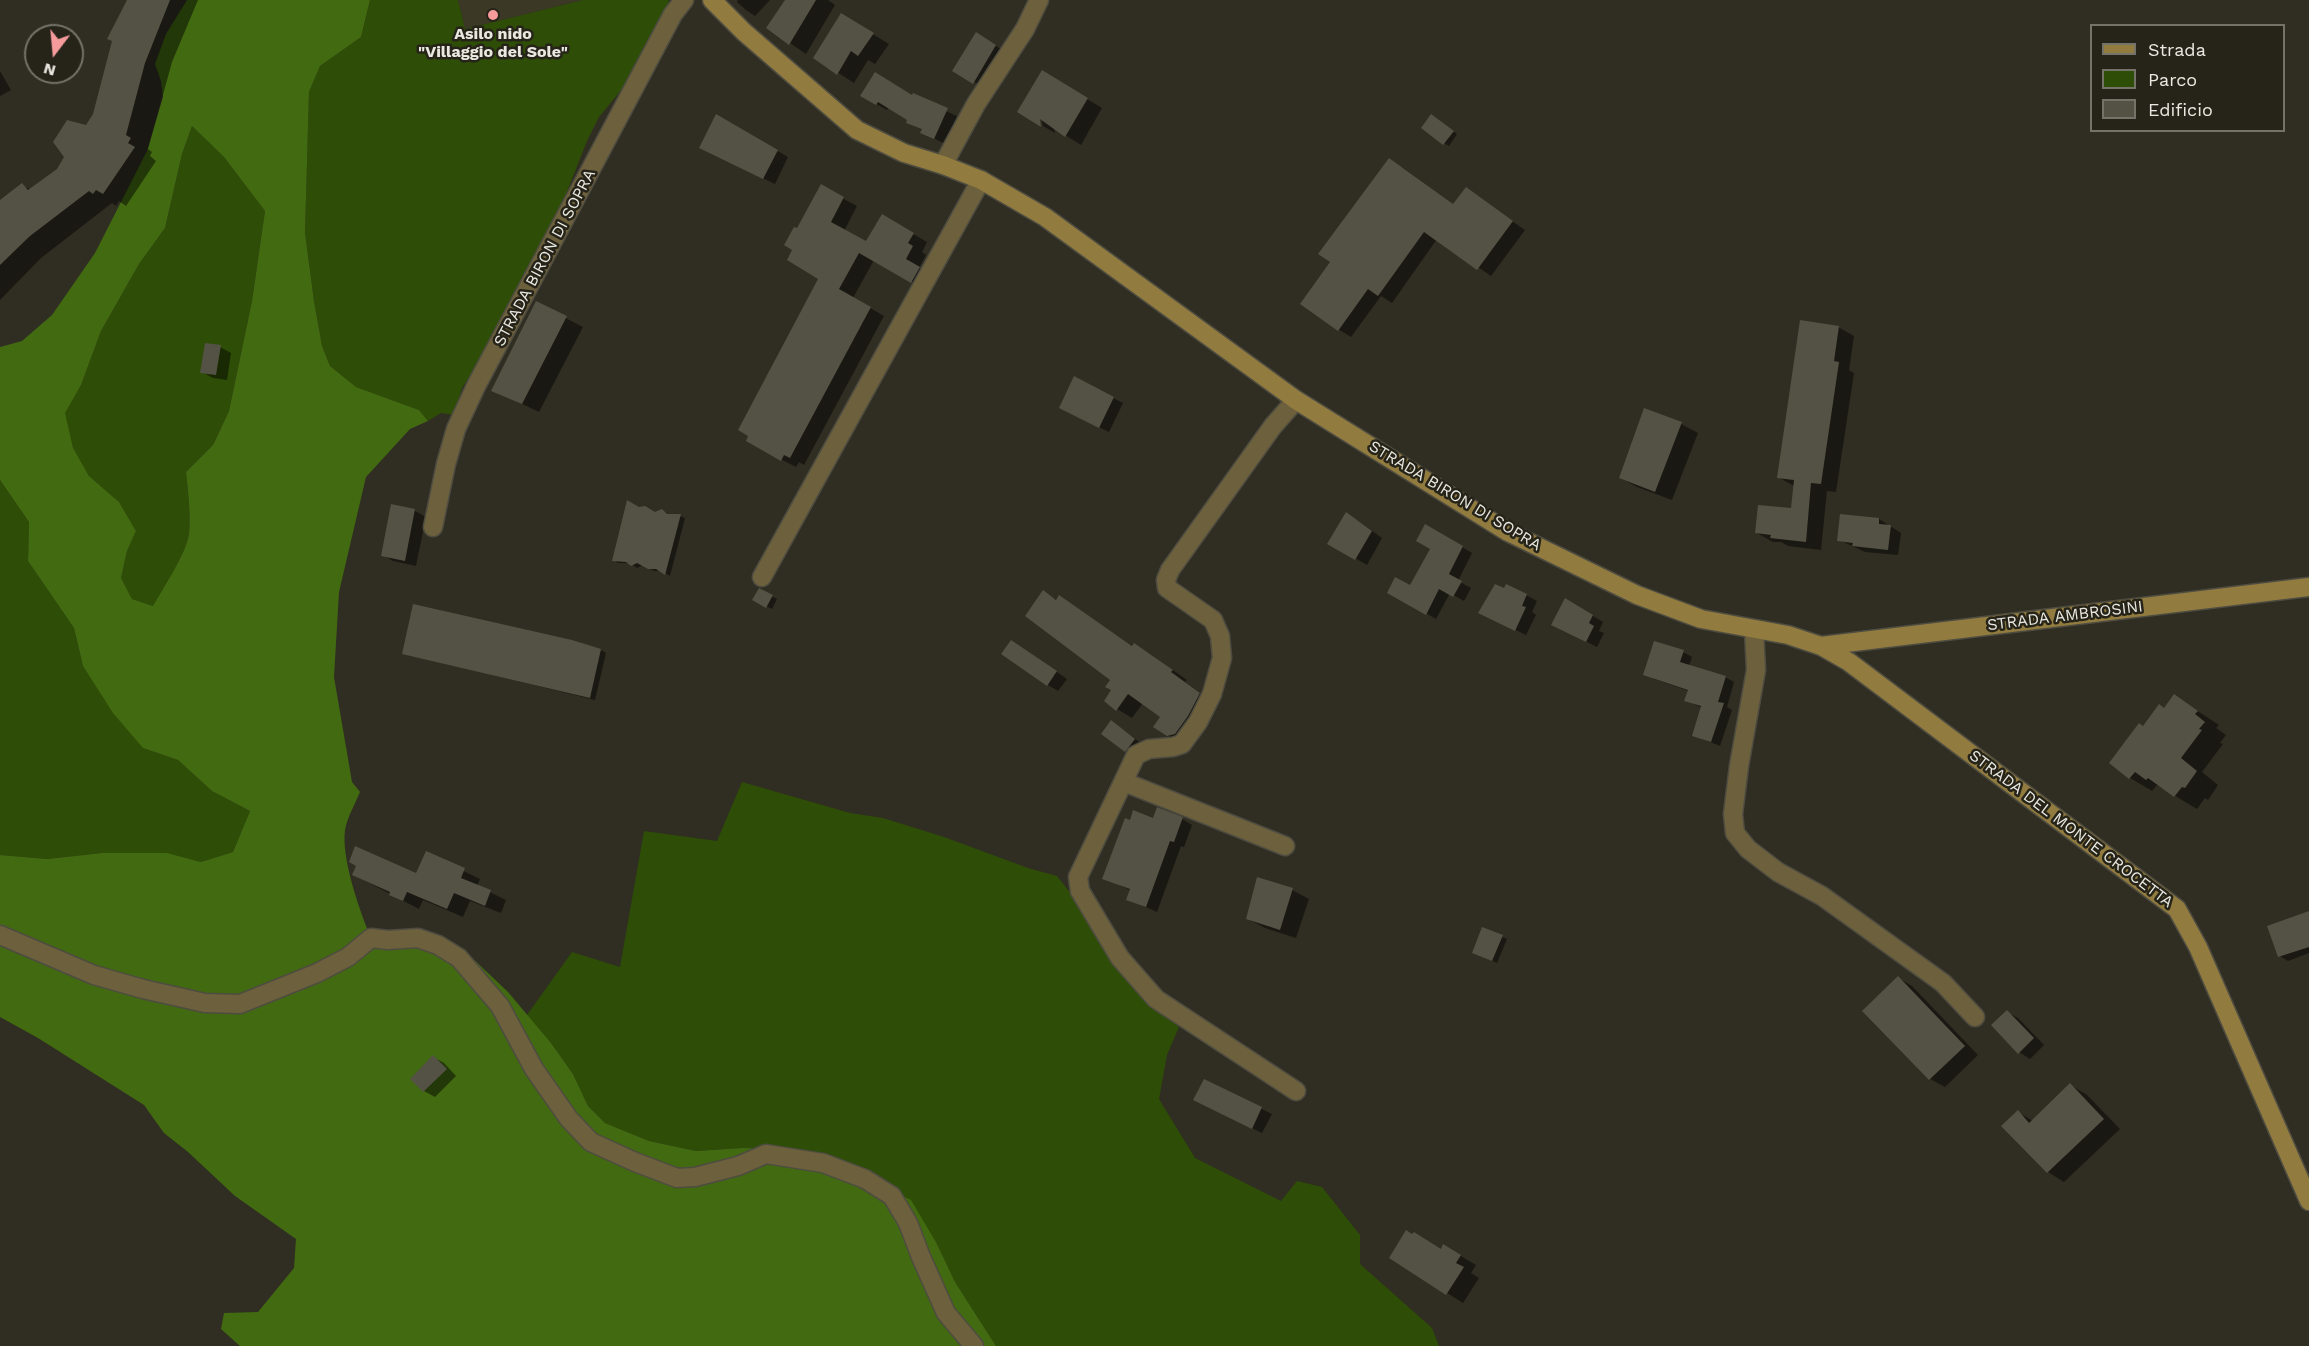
<!DOCTYPE html>
<style>
body{margin:0}
#map{position:relative;width:2309px;height:1346px;overflow:hidden;background:#302e22;font-family:"Work Sans",sans-serif}
canvas{display:block}
.legend{position:absolute;left:2090px;top:24px;width:195px;height:108px;box-sizing:border-box;background:#262419;border:2px solid #747369;margin:0;padding:8px 10px;list-style:none;font-size:18px;color:#eae9e1}
.legend li{display:flex;align-items:center;gap:12px;height:30px}
.legend b{width:30px;border:2px solid #747369}
.north{position:absolute;left:24px;top:24px;width:60px;height:60px;box-sizing:border-box;background:#262419;border:2px solid #747369;border-radius:50%;rotate:196deg;font-size:16px;font-weight:700;line-height:24px;text-align:center;color:#eae9e1}
.north::after{content:'';display:block;margin:auto;width:21px;height:27px;background:#f59b9c;clip-path:polygon(50% 0,100% 100%,50% 72%,0 100%)}
</style>
<div id="map">
<canvas width="2309" height="1346"></canvas>
<ul class="legend">
<li><b style="height:8px;background:#917b3f"></b>Strada</li>
<li><b style="height:16px;background:#2e4d06"></b>Parco</li>
<li><b style="height:16px;background:#545245"></b>Edificio</li>
</ul>
<div class="north">N</div>
</div>
<script>
const ctx = document.querySelector('canvas').getContext('2d');
ctx.lineJoin = 'round';
function fill(path, color) {
  ctx.fillStyle = color;
  ctx.fill(path, 'evenodd');
}
function strokePath(path, color, width, dash) {
  ctx.strokeStyle = color;
  ctx.lineWidth = width;
  ctx.lineCap = dash ? 'butt' : 'round';
  ctx.setLineDash(dash || []);
  ctx.stroke(path);
}
function label(font, color, halo, rows, align = 'center') {
  ctx.font = font + ' "Work Sans",sans-serif';
  ctx.lineWidth = 5;
  ctx.setLineDash([]);
  ctx.textBaseline = 'middle';
  ctx.strokeStyle = halo;
  ctx.fillStyle = color;
  for (const [text, x, y, turn = 0] of rows) {
    ctx.save();
    ctx.translate(x, y);
    ctx.rotate((+turn || 0) * Math.PI / 180);
    ctx.textAlign = isNaN(turn) ? turn : align;
    if (halo) ctx.strokeText(text, 0, 0);
    ctx.fillText(text, 0, 0);
    ctx.restore();
  }
}
const built = new Path2D(`
 M458,0H583L465,29Z`);
const green = new Path2D(`
 M370,0H458L465,29L583,0H669L663,21L637,71L599,117L587,141L557,217L507,319L462,388L454,415L441,413L428,421L419,410L356,387L330,366L322,346L314,301L305,233L309,92L320,66L361,37Z
 M192,126L224,157L265,211L252,301L229,411L213,445L186,472C188,492 191,514 189,534C186,554 163,588 153,606L132,599L121,578L127,551L136,531L119,502L89,476L73,449L64,413L81,385L101,331L139,264L165,228L182,154Z
 M0,480L29,522L28,561L74,628L83,666L143,748L178,760L212,791L250,811L233,852L201,862L166,853H102L47,859L0,855Z
 M742,782L850,813L883,818L944,837L1028,868L1057,876L1072,895L1115,965L1145,998L1179,1027L1167,1055L1159,1099L1195,1158L1281,1201L1297,1181L1322,1187L1360,1235V1264L1432,1328L1439,1346H996L955,1282L937,1244L786,1149L742,1148L696,1151L649,1141L605,1123L588,1106L573,1074L551,1043L527,1015L572,952L620,967L644,831L717,841Z`);
const forest = new Path2D(`
 M187,0H370L361,37L320,66L309,92L305,233L314,301L322,346L330,366L356,387L419,410L428,421L410,429L366,477L339,592L334,677L352,782L360,792C355,804 347,818 345,830C341,858 360,912 371,938L433,944L468,954L508,992L551,1043L573,1074L588,1106L605,1123L649,1141L696,1151L742,1148L786,1149L852,1173L911,1200L937,1244L955,1282L996,1346H240L221,1329L224,1313L258,1312L294,1268L296,1239L235,1196L188,1152L164,1133L144,1105L38,1038L0,1017V855L47,859L102,853H167L201,862L233,852L250,811L212,791L178,760L143,748L113,713L83,666L74,628L28,561L29,522L0,480V347L22,341L52,315L95,253L147,151L163,97L161,81L155,64L166,34ZM192,126L224,157L265,211L252,301L229,411L213,445L186,472C188,492 191,514 189,534C186,554 163,588 153,606L132,599L121,578L127,551L136,531L119,502L89,476L73,448L65,413L81,385L101,331L139,264L165,228L182,154Z`);
const shadow = new Path2D(`
 M129,0H198L172,62L148,149L152,152L150,156L156,161L126,206L119,201L116,206L112,203L41,258L0,300V202L22,185L31,190L58,170L95,115Z
 M738,0H770L755,16L746,10L737,2Z
 M787,0H828L835,5L806,54L768,28Z
 M858,25L889,44L875,64L868,60L854,83L815,58Z
 M976,34L1006,52L985,88L955,71Z
 M0,71L11,90L0,96Z
 M1042,72L1102,108L1081,145L1054,128L1055,133L1043,126L1040,112Z
 M862,96L913,97L957,116L945,144L922,132L929,131L908,122L909,119L889,107L887,110Z
 M717,116L788,157L775,184L711,153Z
 M1436,119L1457,134L1449,146L1444,143Z
 M1402,167L1454,205L1466,189L1525,230L1491,276L1437,239L1392,303L1381,296L1351,337L1338,329L1333,262Z
 M822,187L857,206L844,231L867,243L882,216L927,242L922,252L926,255L919,268L933,276L926,290L874,260L853,298L884,316L804,465L799,462L796,467L761,449L820,278L794,250L797,230Z
 M536,303L583,327L539,412L493,390Z
 M1838,327L1854,336L1849,370L1854,373L1836,492L1827,491L1821,550L1788,546L1781,542H1773L1757,533L1793,509L1794,486L1778,477Z
 M220,347L231,353L227,380L213,378L202,372Z
 M1075,378L1123,403L1109,432L1070,413Z
 M1645,410L1681,424L1698,433L1672,500L1637,487L1621,478Z
 M392,506L415,511L426,517L416,566L393,561L383,555Z
 M639,508L656,514L662,511L669,515L680,516L685,518L670,576L662,571H654L643,565L637,568L630,563H618L614,560Z
 M1879,519L1901,533L1898,555L1865,552L1839,540Z
 M1357,520L1382,538L1367,565L1329,543Z
 M1426,526L1472,553L1458,581L1471,588L1464,601L1450,593L1436,619L1389,592L1411,588L1432,548Z
 M760,590L777,599L772,609L754,600Z
 M1505,590L1526,595L1537,601L1532,612L1536,615L1526,635L1491,618Z
 M1043,592L1057,600L1060,597L1134,647L1135,645L1150,654L1187,680L1185,682L1214,703L1183,744L1167,735L1162,717L1143,703L1132,718L1117,709L1113,679Z
 M1566,600L1603,622L1599,631L1604,633L1597,647L1564,630Z
 M1022,648L1067,679L1058,691L1048,685Z
 M601,650L606,653L595,700L404,653Z
 M1683,652L1692,657L1689,666L1725,677L1734,682L1727,707L1732,710L1720,746L1693,735L1702,708L1686,700L1689,691L1654,679L1645,674Z
 M2175,696L2219,725L2216,728L2226,735L2220,743L2223,744L2202,772L2218,785L2208,800L2205,798L2197,809L2157,785L2152,791L2130,778L2111,763L2144,727L2165,709Z
 M1111,722L1145,746L1136,757L1126,751Z
 M1182,819L1192,825L1184,847L1181,846L1157,912L1128,899L1132,891L1104,878Z
 M426,853L480,879L477,886L506,900L501,913L470,901L463,917L423,900L419,909L354,875H417Z
 M1292,890L1309,899L1296,938L1265,928L1248,919Z
 M2309,913V953L2288,961L2280,956Z
 M1502,937L1507,939L1497,963L1479,955Z
 M1898,978L1912,986L1978,1055L1945,1087L1930,1079Z
 M2007,1012L2018,1018L2044,1045L2030,1059L2019,1052Z
 M433,1057L444,1063L456,1076L435,1097L424,1091L412,1079Z
 M1204,1081L1272,1114L1262,1133L1205,1105Z
 M2070,1085L2087,1095L2120,1129L2064,1182L2048,1172L2018,1112L2033,1121Z
 M1441,1250L1459,1255L1476,1265L1471,1273L1479,1278L1463,1303L1391,1258Z`);
const building = new Path2D(`
 M127,0H170L145,63L126,135L131,138L128,143L135,147L103,194L96,190L93,194L89,191L30,236L0,265V200L22,183L28,190L57,169L64,157L53,142L67,120L86,125L93,114L112,41L107,39Z
 M785,0H816L789,45L766,28Z
 M841,13L874,33L858,56L851,51L837,75L813,58Z
 M976,32L996,45L973,84L952,71Z
 M1042,70L1088,98L1065,137L1040,119L1041,127L1017,112Z
 M875,72L912,95L913,93L948,108L934,139L920,133L922,129L906,123L907,120L878,102L876,105L860,96Z
 M716,114L778,150L763,179L699,148Z
 M1431,114L1454,131L1443,145L1421,128Z
 M1389,158L1453,204L1466,187L1513,221L1477,270L1424,232L1378,296L1368,289L1338,331L1300,304L1330,262L1318,254Z
 M821,184L844,197L831,222L866,241L882,214L914,233L908,243L913,246L906,259L920,267L911,283L859,253L839,289L871,307L790,458L784,455L781,461L746,441L748,436L738,430L818,279L787,260L792,250L784,245L794,227L797,228Z
 M536,301L567,316L522,404L491,391Z
 M1800,320L1839,326L1834,361L1839,362L1821,484L1811,483L1806,542L1770,538L1771,535L1755,533L1758,505L1791,508L1794,480L1777,478Z
 M205,343L221,345L216,375L200,373Z
 M1074,376L1114,397L1099,428L1059,408Z
 M1644,408L1682,422L1655,492L1619,478Z
 M627,500L639,507L645,506L655,512L662,509L667,514H681L665,575L656,569H648L637,563L631,566L626,562L612,561Z
 M391,504L415,509L405,561L381,556Z
 M1346,512L1372,531L1355,560L1327,544Z
 M1840,514L1879,518V524L1891,525L1888,550L1852,546L1853,543L1837,541Z
 M1425,524L1463,546L1449,574L1462,581L1453,597L1439,589L1426,615L1387,593L1395,577L1410,585L1430,549L1416,541Z
 M1495,584L1504,588L1506,584L1527,594L1522,606L1526,607L1515,631L1478,613Z
 M759,588L773,595L766,608L752,600Z
 M1043,590L1056,600L1059,595L1132,646L1134,643L1173,670L1171,672L1200,693L1188,716L1175,734L1167,736L1153,727L1160,717L1128,694L1116,711L1104,701L1111,690L1105,687L1110,680L1025,616Z
 M1565,598L1593,615L1589,623L1594,626L1586,642L1551,625Z
 M413,604L572,640L601,649L590,698L402,654Z
 M1011,640L1057,671L1047,686L1001,654Z
 M1654,641L1684,650L1680,662L1726,676L1718,702L1724,703L1711,742L1692,736L1701,706L1684,701L1688,690L1643,675Z
 M2174,694L2198,711L2195,714L2205,722L2199,729L2202,730L2181,758L2197,771L2185,788L2182,787L2174,797L2148,778L2146,780L2135,772L2129,779L2109,763L2139,723L2143,726L2159,704L2164,708Z
 M1111,720L1135,739L1125,752L1101,734Z
 M1157,807L1183,817L1174,842L1170,841L1146,907L1126,900L1130,889L1102,879L1125,818L1130,820L1133,810L1153,818Z
 M355,846L416,873L426,851L465,868L461,878L491,890L485,906L454,893L447,909L407,892L403,901L389,895L390,892L352,875L356,866L349,862Z
 M1257,877L1293,888L1280,930L1246,919Z
 M2309,911V947L2278,957L2267,926Z
 M1482,927L1503,935L1492,961L1472,953Z
 M1898,976L1965,1046L1929,1080L1862,1011Z
 M2007,1010L2034,1038L2018,1054L1991,1025Z
 M433,1055L447,1069L423,1092L410,1079Z
 M1204,1079L1262,1107L1252,1129L1193,1100Z
 M2070,1083L2104,1119L2047,1173L2001,1126L2018,1110L2029,1123Z
 M1406,1230L1412,1234L1414,1232L1441,1249L1443,1244L1461,1255L1456,1263L1464,1267L1446,1295L1389,1258Z`);
const street = new Path2D(`
 M943,165L976,104L1025,29L1039,0
 M1296,400L1273,426L1170,570L1166,580L1167,588L1213,620L1220,636L1222,658L1212,694L1198,722L1182,744L1173,747L1149,749L1136,755L1078,877L1080,891L1120,958L1156,999L1296,1091
 M433,527L446,464L456,429L476,386L673,14L684,0
 M762,577L981,180
 M1754,630L1756,670L1739,766L1733,814L1735,833L1748,849L1778,872L1822,896L1943,983L1975,1017
 M1124,782L1285,846
 M0,935L94,975L143,989L205,1003L240,1004L317,973L348,957L371,938L388,940L418,938L438,945L459,958L500,1006L534,1069L569,1119L591,1142L635,1162L677,1178L695,1177L738,1166L766,1154L823,1163L865,1179L892,1196L908,1223L921,1257L946,1313L974,1346`);
const secondary = new Path2D(`
 M712,0L744,32L857,130L904,153L943,165L981,180L1045,217L1296,400L1508,532L1637,595L1701,619L1788,635L1821,646L1849,662L2177,909L2198,947L2309,1201
 M1821,646L2309,587`);
const markers = [
 [493,15,6,"#f59b9c"]
];
const poiNames = [
 ["Asilo nido",493,34],
 ["\"Villaggio del Sole\"",493,52]
];
const streetNames = [
 ["STRADA BIRON DI SOPRA",545,258,-62],
 ["STRADA BIRON DI SOPRA",1455,496,31],
 ["STRADA AMBROSINI",2065,616,-7],
 ["STRADA DEL MONTE CROCETTA",2071,829,37]
];
fill(built, '#3b3825');
fill(green, '#2e4d06');
fill(forest, '#426a11');
fill(shadow, '#0007');
fill(building, '#545245');
strokePath(street, '#4e4c41', 21);
strokePath(secondary, '#4e4c41', 21);
strokePath(street, '#6d603c', 18);
strokePath(secondary, '#917b3f', 18);
for (const [x, y, r, color] of markers) {
  const dot = new Path2D();
  dot.arc(x, y, r, 0, 2 * Math.PI);
  ctx.fillStyle = color;
  ctx.fill(dot);
  strokePath(dot, '#262419', 2);
}
label('bold 16px', '#eae9e1', '#262419', poiNames);
label('16px', '#eae9e1', '#262419', streetNames);
</script>
